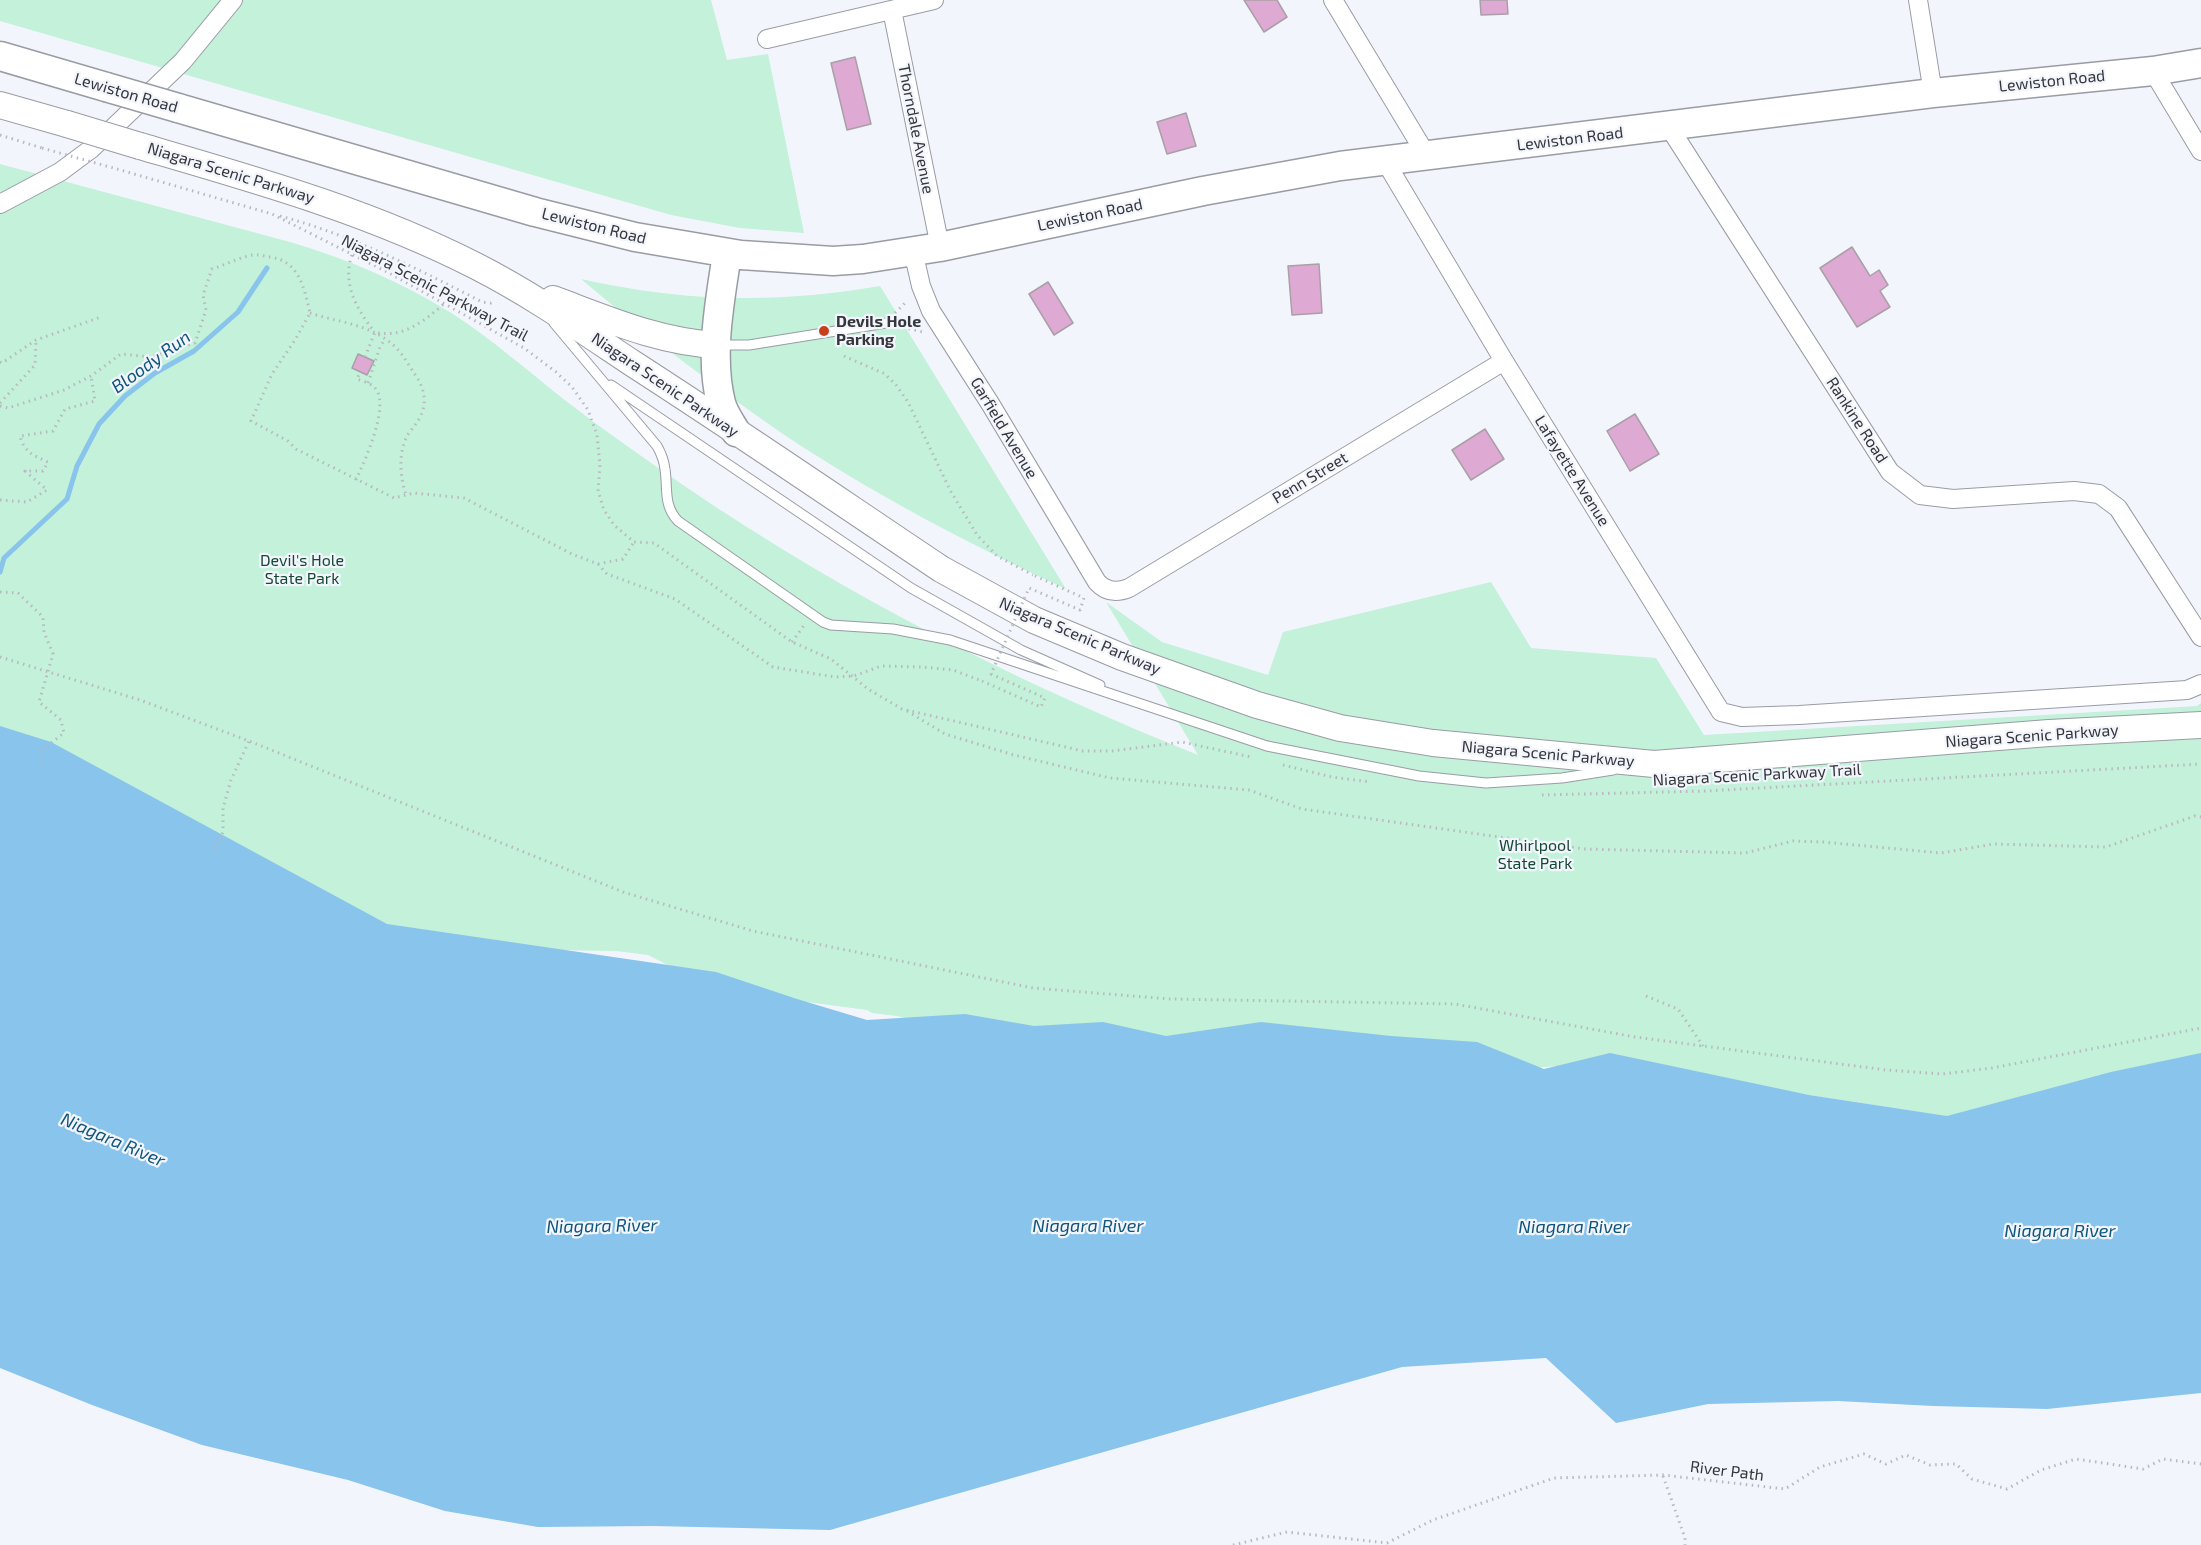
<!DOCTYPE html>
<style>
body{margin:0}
canvas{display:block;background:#f3f5fd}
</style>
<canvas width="2201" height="1545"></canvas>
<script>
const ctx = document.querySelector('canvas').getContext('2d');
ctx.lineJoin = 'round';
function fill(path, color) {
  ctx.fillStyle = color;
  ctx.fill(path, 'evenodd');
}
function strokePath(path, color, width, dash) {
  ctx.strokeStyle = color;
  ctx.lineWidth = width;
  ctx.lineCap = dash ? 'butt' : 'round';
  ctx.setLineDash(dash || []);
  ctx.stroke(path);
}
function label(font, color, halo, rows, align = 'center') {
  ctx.font = font + ' "Exo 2",sans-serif';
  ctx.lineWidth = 4.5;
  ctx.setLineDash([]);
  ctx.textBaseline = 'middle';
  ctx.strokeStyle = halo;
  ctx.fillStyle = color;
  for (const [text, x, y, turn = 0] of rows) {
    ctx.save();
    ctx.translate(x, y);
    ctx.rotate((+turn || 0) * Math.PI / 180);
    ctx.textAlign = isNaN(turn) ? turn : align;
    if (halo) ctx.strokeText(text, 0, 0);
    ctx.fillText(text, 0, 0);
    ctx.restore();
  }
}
const green = new Path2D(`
 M0,0H711L727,60L768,54L804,233L740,228L671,215L0,21Z
 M0,164L290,242C348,259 402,282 453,314C493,340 529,372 566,401C605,431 645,459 686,487C846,596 1018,683 1198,755L1106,602L1162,642L1268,675L1283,632L1491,582L1531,648L1656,658L1704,735L2197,706L2201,703V1059L1971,1120L1602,1063L1516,1069L924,1023L897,1016L872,1013L867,1010L799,1001L699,981L648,955L616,951L550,950L414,940L0,742Z
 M581,279C683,302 777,304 880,286L1066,589C969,544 873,494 783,434C713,386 646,334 581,279Z`);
const water = new Path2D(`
 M0,726L51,742L387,924L716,972L797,999L867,1020L965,1014L1034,1026L1103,1022L1166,1036L1261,1022L1391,1036L1477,1042L1544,1069L1610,1053L1809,1095L1947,1116L2111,1072L2201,1053V1393L2047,1409L1933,1406L1838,1401L1708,1404L1616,1423L1546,1358L1402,1367L830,1530L654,1526L538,1527L445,1511L348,1480L202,1445L92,1405L0,1368Z`);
const stream = new Path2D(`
 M0,572L4,558L67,499L77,466L99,424L125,396L155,373L194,351L238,312L267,268`);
const building = new Path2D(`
 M1244,0H1277L1287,17L1264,32Z
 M1480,0H1507L1508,14L1481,15Z
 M855,57L871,124L847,130L831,63Z
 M1186,113L1196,146L1167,154L1157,122Z
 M1852,247L1870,276L1879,270L1888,285L1880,291L1890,307L1857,327L1820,268Z
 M1319,264L1322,313L1292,315L1288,266Z
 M1048,282L1073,323L1054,335L1029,294Z
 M358,354L374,361L367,375L352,368Z
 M1635,414L1659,454L1630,471L1607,431Z
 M1485,429L1504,459L1471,480L1452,450Z`);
const path = new Path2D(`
 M0,135L42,148
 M117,169L272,214L389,273L524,348L556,372L572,387L588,410L597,435L600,465L598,491L604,510L614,525L634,542L654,543L792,642L831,659L868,689L902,709L1083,751H1112L1182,742L1251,757
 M280,216C351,235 416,268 482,302L491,303L494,301
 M352,255C342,283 356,308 373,330
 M310,313C337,322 369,324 392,344C401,351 408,364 414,373C424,387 428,402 420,417C417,424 411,429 407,436C398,454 400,477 406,495
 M895,313L907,301
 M897,326L923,332
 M378,333C406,337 425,320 445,303
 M844,356L885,374L896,385L908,402L950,490L977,535L997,556L1033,575
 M365,357L375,332
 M0,362L2,363L36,340L101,317
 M368,383L380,347L385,339
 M0,403L35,365L36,341
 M0,406L8,408L64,390L91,376L121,354L151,357L195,343L206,310L203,295L212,269C225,265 238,258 252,255C257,254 264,256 270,257C299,261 304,287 310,313L295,340L272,374L251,421L288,441L296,449L394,498L414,493L464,498L572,554L598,564L607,574L675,599L773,667L835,677L854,676L881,666L922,667L953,670L982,681
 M356,480C364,462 392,403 374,387C370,383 362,381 357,379L360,372
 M0,500L27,502L47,490L25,471H43L48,462C34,456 24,452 20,436L53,431L65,409L95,401L91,376
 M598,564L623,559L634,542
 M0,592L18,593L43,617L44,632L53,654L39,702L61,720L64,733L42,750V763
 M792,642L805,624
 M0,657L140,700L249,741L623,892L753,931L1033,988L1170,999L1455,1004L1635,1037L1886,1070L1942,1074L1992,1068L2201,1028
 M907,711L945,734L1014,755L1110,778L1249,790L1302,809L1584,849L1745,853L1793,841L1823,842L1941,853L1993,844L2106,847L2195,816L2201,817
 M1283,765L1332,777L1371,782
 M1542,795L1705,791L2201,764
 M214,850L223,832V808L231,780L249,741
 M1646,996L1678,1009L1703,1046
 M1663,1476L1685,1538V1545
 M1233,1545L1287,1532L1387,1543L1433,1520L1554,1478L1663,1475L1785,1489L1820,1467L1864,1454L1886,1464L1906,1455L1930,1465L1956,1464L1972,1479L2007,1489L2041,1470L2076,1459L2143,1469L2163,1459L2201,1464`);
const lane = new Path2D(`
 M554,323L657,446C661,453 664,461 665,469C668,489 663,505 678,521L823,622L831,625L893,629L950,640L1267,746L1419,776L1486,783L1562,778L1613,770
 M719,345H749L886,323
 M611,385L911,588L1021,650L1100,685`);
const street = new Path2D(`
 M1333,0L1427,156
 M1918,0L1933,93
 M892,10L940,247
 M767,39L934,0
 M2153,71L2201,151
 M1669,127L1890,472L1920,495L1953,499L2074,491L2099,494L2118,508L2201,637
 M1385,161L1504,361L1721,712L1742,717L1799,715L2187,690L2201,684
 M0,204L60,172L91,149L183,61L233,0
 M913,251L921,286L931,311L991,405L1097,582C1106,592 1117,593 1129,588L1504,361`);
const secondary = new Path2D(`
 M0,105L67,124
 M140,146C256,180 368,211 476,266C531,294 581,329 632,363C736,430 838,500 941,569L1034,620L1122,657L1257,705L1340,728L1433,743L1654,764L2049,733L2201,725
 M553,299C607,319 659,342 717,345`);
const primary = new Path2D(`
 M0,56L106,87
 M178,108L535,212L635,237L741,255L833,261L863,259L940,247L1203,191L1340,166L1933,93L2153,71L2201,63
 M727,254C720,301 709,355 721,403C724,414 731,423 736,432`);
const pathBridge = new Path2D(`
 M42,148L117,169
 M982,681L1041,707L1045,698L991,674L1029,588L1080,610L1084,598L1033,575`);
const secondaryBridge = new Path2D(`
 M67,124L140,146`);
const primaryBridge = new Path2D(`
 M106,87L178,108`);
const markers = [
 [824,331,6,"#c83f1b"]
];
const streetNames = [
 ["Lewiston Road",2052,81,-6],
 ["Lewiston Road",126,93,16],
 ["Thorndale Avenue",916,129,79],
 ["Lewiston Road",1570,139,-7],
 ["Niagara Scenic Parkway",231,173,17],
 ["Lewiston Road",1090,215,-12],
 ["Lewiston Road",594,226,14],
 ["Niagara Scenic Parkway Trail",435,288,28],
 ["Niagara Scenic Parkway",665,385,34],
 ["Rankine Road",1857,420,57],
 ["Garfield Avenue",1004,428,59],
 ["Lafayette Avenue",1572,471,58],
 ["Penn Street",1310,478,-31],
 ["Niagara Scenic Parkway",1080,636,23],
 ["Niagara Scenic Parkway",2032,736,-4],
 ["Niagara Scenic Parkway",1548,754,5],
 ["Niagara Scenic Parkway Trail",1757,775,-3],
 ["River Path",1727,1471,7]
];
const poiNames = [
 ["Devils Hole",836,322],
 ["Parking",836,340]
];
const parkNames = [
 ["Devil's Hole",302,561],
 ["State Park",302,579],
 ["Whirlpool",1535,846],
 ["State Park",1535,864]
];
const waterNames = [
 ["Bloody Run",151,362,-36],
 ["Niagara River",113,1140,23],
 ["Niagara River",602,1226,-1],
 ["Niagara River",1088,1226],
 ["Niagara River",1574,1227],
 ["Niagara River",2060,1231]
];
fill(green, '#c3f1d9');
fill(water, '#89c4ec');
strokePath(stream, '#89c4ec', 5);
fill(building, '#dea9d2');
strokePath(building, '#a9a0a7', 1.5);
strokePath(lane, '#9a9ca5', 11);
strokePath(street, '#9a9ca5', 20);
strokePath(secondary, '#9a9ca5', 28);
strokePath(primary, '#9a9ca5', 31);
strokePath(path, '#b8b9c0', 3, [1.5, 4.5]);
strokePath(lane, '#fff', 9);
strokePath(street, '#fff', 18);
strokePath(secondary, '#fff', 26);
strokePath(primary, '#fff', 28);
strokePath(secondaryBridge, '#9a9ca5', 28, []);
strokePath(primaryBridge, '#9a9ca5', 31, []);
strokePath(pathBridge, '#b8b9c0', 3, [1.5, 4.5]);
strokePath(secondaryBridge, '#fff', 26);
strokePath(primaryBridge, '#fff', 28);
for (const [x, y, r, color] of markers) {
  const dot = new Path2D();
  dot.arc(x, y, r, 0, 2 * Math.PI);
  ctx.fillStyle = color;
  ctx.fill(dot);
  strokePath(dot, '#f3f5fd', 2);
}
label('16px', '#35363a', '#f3f5fd', streetNames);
label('bold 16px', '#35363a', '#f3f5fd', poiNames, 'left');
label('16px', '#144a33', '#f3f5fd', parkNames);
label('italic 18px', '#0e557b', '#f3f5fd', waterNames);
</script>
